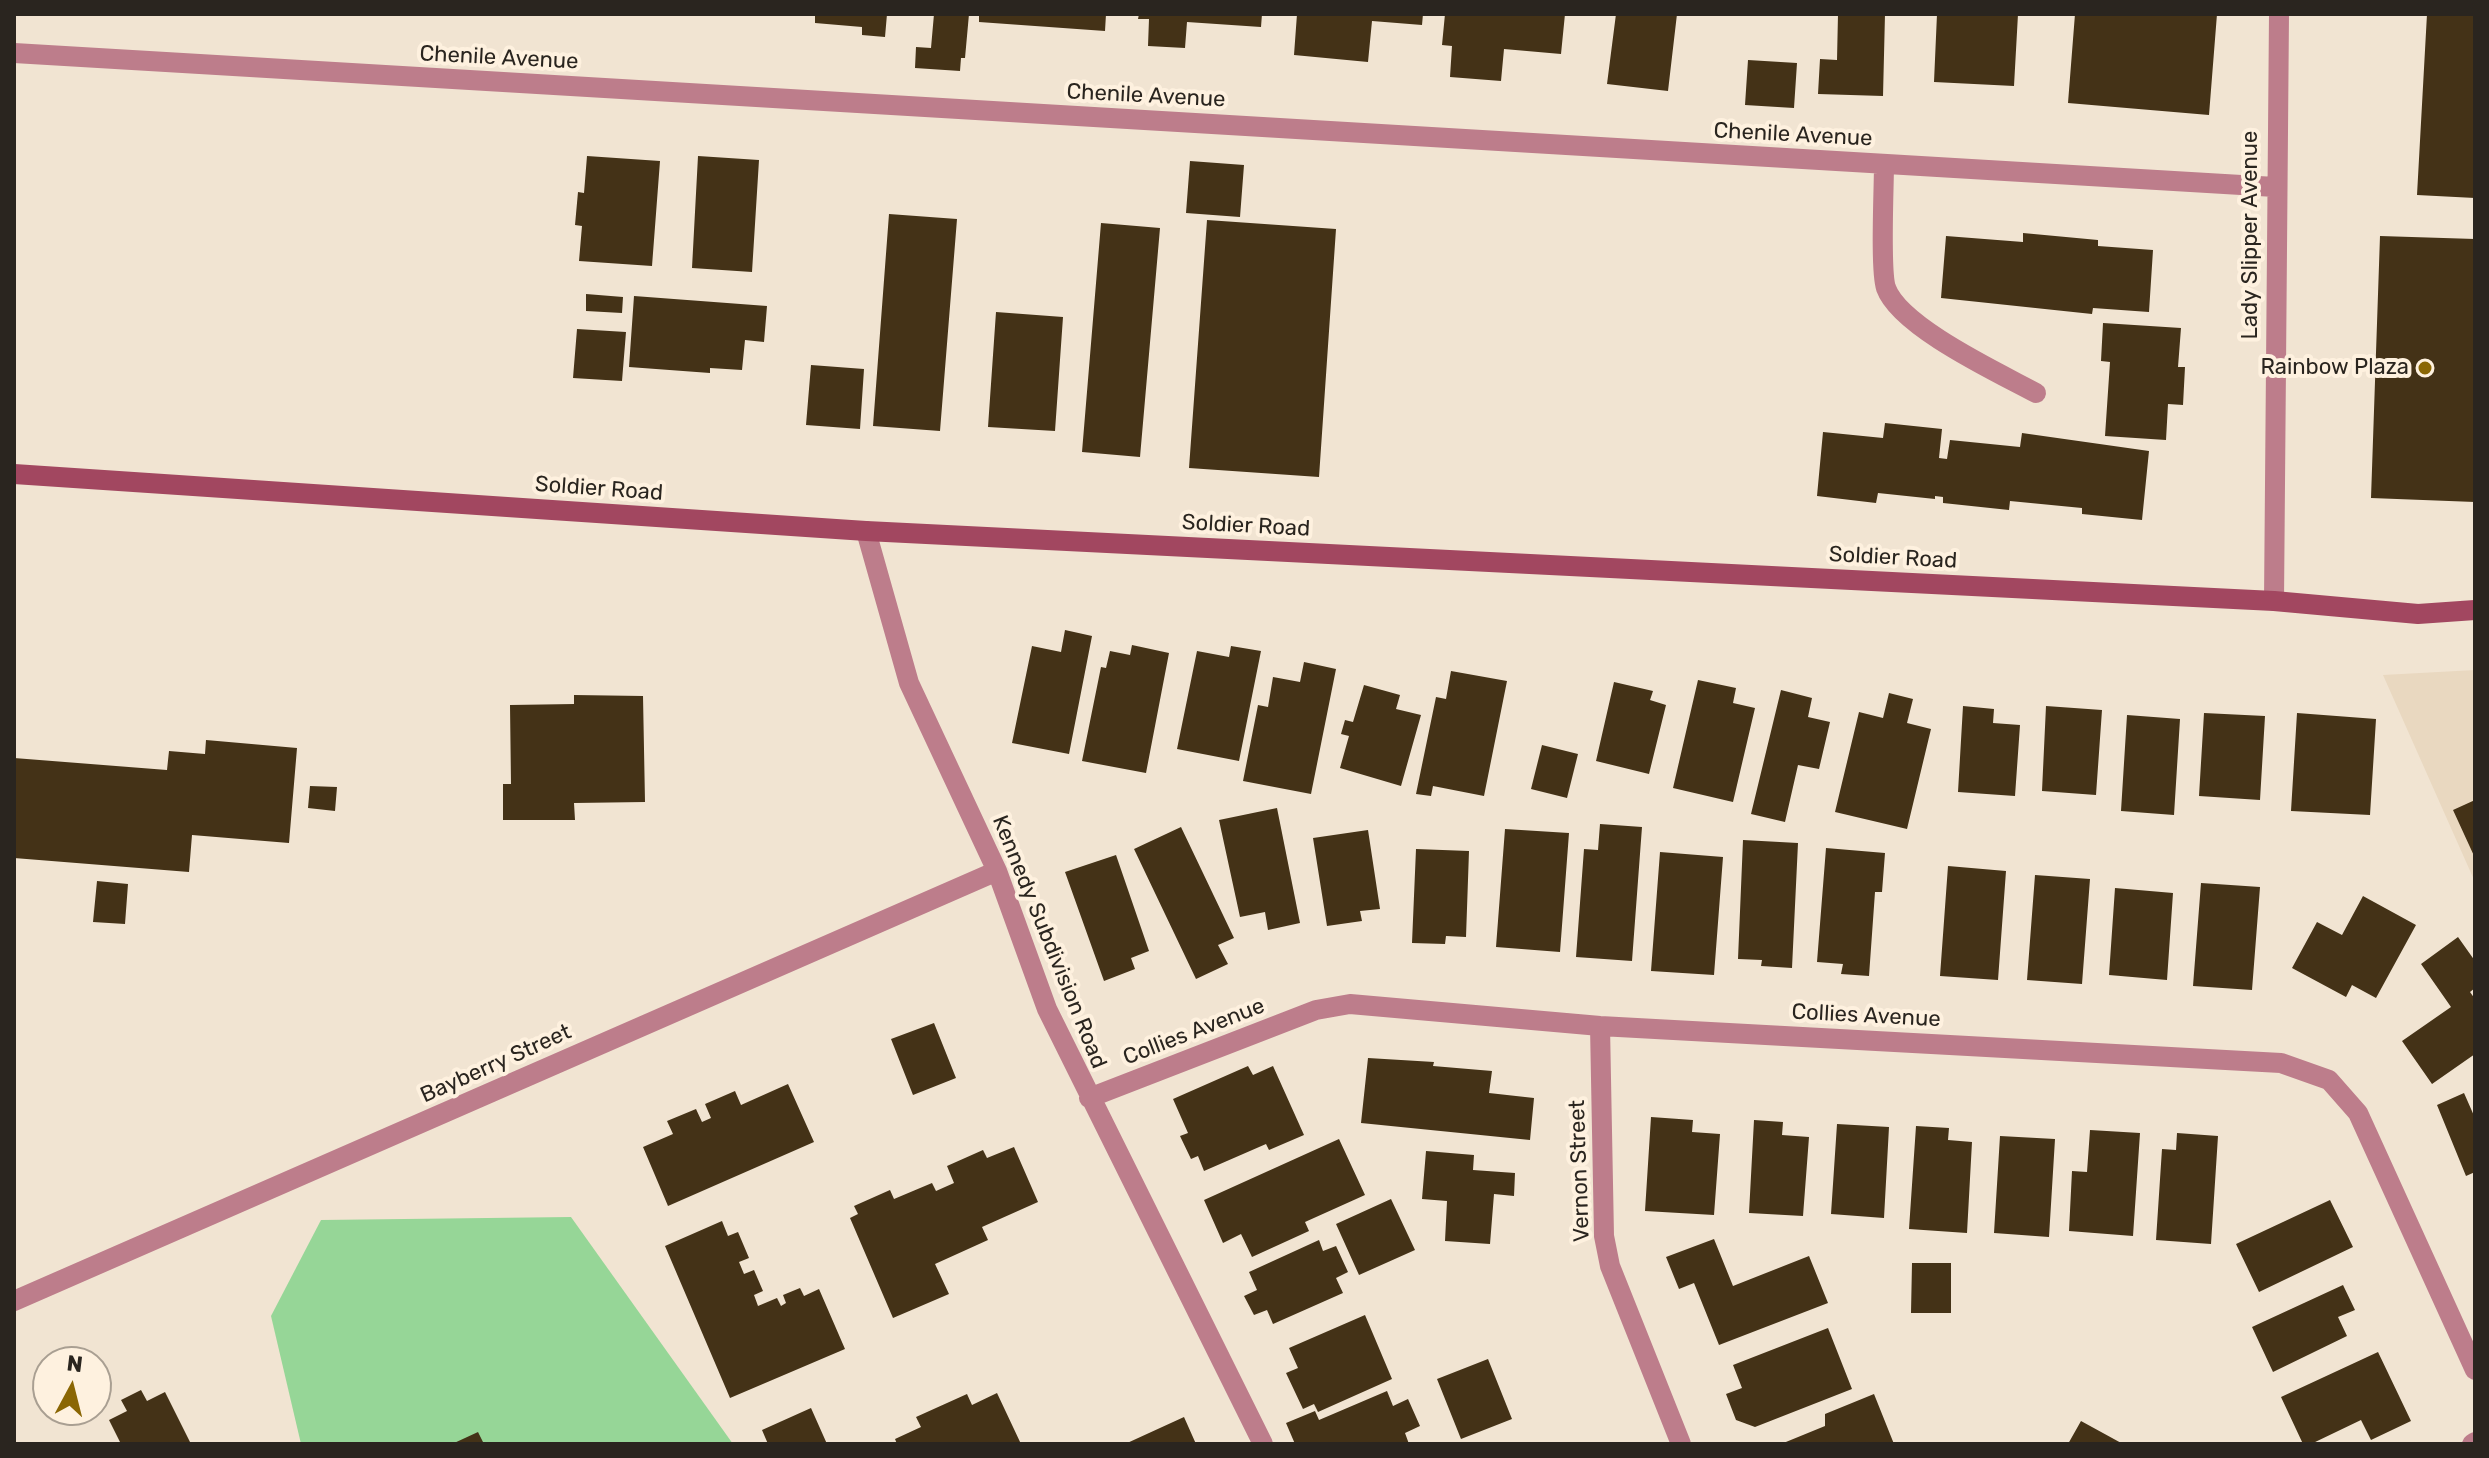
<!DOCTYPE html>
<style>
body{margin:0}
#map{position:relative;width:2489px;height:1458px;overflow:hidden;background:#f1e4d2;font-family:Rubik,sans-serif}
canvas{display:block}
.frame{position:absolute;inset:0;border:16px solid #2a251f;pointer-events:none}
.north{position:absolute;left:32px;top:1346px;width:80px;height:80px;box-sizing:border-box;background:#fef1df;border:2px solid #a99f92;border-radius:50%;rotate:7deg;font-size:22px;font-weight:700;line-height:32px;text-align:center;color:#2a251f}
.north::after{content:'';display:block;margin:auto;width:28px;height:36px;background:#8a6604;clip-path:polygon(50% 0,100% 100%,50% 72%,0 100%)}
</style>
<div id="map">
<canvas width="2489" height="1458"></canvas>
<div class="frame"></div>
<div class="north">N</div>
</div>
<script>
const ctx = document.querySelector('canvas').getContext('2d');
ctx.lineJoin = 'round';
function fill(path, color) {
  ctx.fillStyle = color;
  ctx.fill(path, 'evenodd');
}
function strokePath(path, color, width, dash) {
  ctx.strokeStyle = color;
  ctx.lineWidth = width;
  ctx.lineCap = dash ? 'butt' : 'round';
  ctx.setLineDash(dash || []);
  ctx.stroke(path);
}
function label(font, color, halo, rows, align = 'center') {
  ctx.font = font + ' Rubik,sans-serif';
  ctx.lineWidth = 8;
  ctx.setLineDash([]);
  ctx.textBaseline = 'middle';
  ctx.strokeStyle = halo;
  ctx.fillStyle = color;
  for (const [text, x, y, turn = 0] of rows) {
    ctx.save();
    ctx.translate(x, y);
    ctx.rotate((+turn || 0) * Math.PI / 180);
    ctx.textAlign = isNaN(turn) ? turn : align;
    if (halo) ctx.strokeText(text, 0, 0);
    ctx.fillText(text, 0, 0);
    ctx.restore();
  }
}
const built = new Path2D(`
 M2475,670V882L2383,675Z`);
const green = new Path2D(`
 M571,1217L733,1444H301L271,1316L321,1220Z`);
const building = new Path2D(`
 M815,14H887L885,37L862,35V27L815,23Z
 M934,14H969L965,58H961L960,71L915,68L916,47L931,48Z
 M979,14H1106L1105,31L979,22Z
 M1139,14H1262L1261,27L1187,22L1185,48L1148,46L1149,19H1138Z
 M1297,14H1423L1422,25L1372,21L1368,62L1294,55Z
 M1445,14H1565L1561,54L1504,49L1501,81L1450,77L1452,46L1442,45Z
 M1616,14H1677L1668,91L1607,84Z
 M1838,14H1885L1883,96L1818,94L1820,59L1837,60Z
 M1937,14H2018L2014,86L1934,82Z
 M2075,14H2217L2209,115L2068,103Z
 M2427,14H2475V198L2417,195Z
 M1748,60L1797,63L1794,108L1745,105Z
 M587,156L660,161L652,266L579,261L582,226L575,225L578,192L584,193Z
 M698,156L759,160L752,272L692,268Z
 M1190,161L1244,165L1240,217L1186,213Z
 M889,214L957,219L940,431L873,426Z
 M1207,220L1336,229L1319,477L1189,468Z
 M1101,223L1160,228L1140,457L1082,452Z
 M2023,233L2098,240V246L2153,250L2149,312L2093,308L2092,314L1941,298L1946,236L2023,242Z
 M2380,236L2475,239V502L2371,498Z
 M586,294L623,297L622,313L586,311Z
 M634,296L767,306L764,342L745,340L742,370L710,368V373L629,367Z
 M996,312L1063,317L1055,431L988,427Z
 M2103,323L2181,328L2178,367H2185L2183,405L2168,404L2166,440L2105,436L2110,362L2101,361Z
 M577,329L626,332L622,381L573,378Z
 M811,365L864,369L860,429L806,425Z
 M1885,423L1942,429L1939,458L1947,459L1950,440L2020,447L2022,433L2149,451L2142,520L2082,514V508L2010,501L2009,510L1943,503V497L1935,496V499L1878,493L1876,503L1817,496L1823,432L1883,438Z
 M1065,630L1092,636L1069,754L1012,743L1032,646L1061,652Z
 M1132,645L1169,653L1146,773L1082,761L1101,667L1106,668L1110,651L1130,655Z
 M1231,646L1261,651L1239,761L1177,749L1197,651L1229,657Z
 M1304,662L1336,669L1311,794L1243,781L1258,705L1268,707L1273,677L1300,682Z
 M1451,671L1507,681L1484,796L1433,786L1431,796L1416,794L1436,697L1446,699Z
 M1698,680L1736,688L1733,703L1755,708L1733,802L1673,788Z
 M1614,682L1653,691L1650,700L1666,705L1649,774L1596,761Z
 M1364,685L1400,695L1396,709L1421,715L1401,786L1340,768L1349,736L1341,734L1345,720L1353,722Z
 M1781,690L1812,698L1808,717L1830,722L1819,769L1798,765L1785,822L1751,814Z
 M1889,693L1913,699L1907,723L1931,729L1907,829L1835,812L1859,712L1883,718Z
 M574,695L643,696L645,802L574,803L575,820H503V784H511L510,705L574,704Z
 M1963,706L1994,709L1993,723L2020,725L2015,796L1958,792Z
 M2046,706L2102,710L2096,795L2042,791Z
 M2204,713L2265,716L2260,800L2199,796Z
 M2297,713L2376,719L2370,815L2291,811Z
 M2127,715L2180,719L2174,815L2121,811Z
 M206,740L297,748L289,843L192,835L189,872L14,858V758L167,770L169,751L205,754Z
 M1542,745L1578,754L1567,798L1531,789Z
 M310,786L337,787L335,811L308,808Z
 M2475,800V858L2453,810Z
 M1277,808L1300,923L1268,930L1265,912L1240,917L1219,820Z
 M1600,824L1642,827L1632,961L1576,957L1584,849L1598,850Z
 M1181,827L1234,938L1218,945L1228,964L1196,979L1134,849Z
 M1505,829L1569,833L1560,952L1496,947Z
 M1368,830L1380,909L1360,911L1362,921L1327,926L1313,838Z
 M1743,840L1798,843L1792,968L1761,966L1762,960L1738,959Z
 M1826,848L1885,853L1882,892H1875L1869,976L1841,974L1843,964L1817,962Z
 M1416,849L1469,851L1466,937L1446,936L1445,944L1412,943Z
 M1660,852L1723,857L1714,975L1651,971Z
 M1116,855L1149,951L1131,958L1135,969L1104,981L1065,872Z
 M1948,866L2006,871L1998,980L1940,976Z
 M2035,875L2090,879L2082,984L2027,980Z
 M97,881L128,884L125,924L93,922Z
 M2201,883L2260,887L2252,990L2193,986Z
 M2115,888L2173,893L2167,980L2109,975Z
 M2363,896L2416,925L2376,998L2352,985L2346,997L2292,968L2317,922L2342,935Z
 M2458,937L2475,961V988L2470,992L2475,999V1054L2432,1084L2402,1041L2451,1007L2421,964Z
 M934,1023L956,1078L913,1095L891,1039Z
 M1368,1058L1434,1062L1433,1066L1492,1071L1489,1093L1534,1098L1530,1140L1361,1123Z
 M1248,1066L1253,1075L1273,1066L1304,1135L1269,1150L1266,1144L1204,1171L1198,1156L1191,1159L1180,1136L1188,1133L1173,1099Z
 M788,1084L814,1142L668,1206L643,1147L673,1134L667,1121L696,1109L702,1122L711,1118L705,1104L735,1091L741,1105Z
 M2464,1093L2475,1118V1172L2466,1176L2437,1105Z
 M1651,1117L1693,1120L1692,1132L1720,1134L1714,1215L1645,1211Z
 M1754,1120L1783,1122L1782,1135L1809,1137L1803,1216L1749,1213Z
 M1837,1124L1889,1127L1884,1218L1831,1214Z
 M1916,1126L1949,1128L1948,1140L1972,1142L1967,1233L1909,1229Z
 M2090,1130L2140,1133L2133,1236L2069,1231L2072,1171L2087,1172Z
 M2177,1133L2218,1136L2211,1244L2156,1240L2162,1149L2176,1150Z
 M2000,1136L2055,1139L2049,1237L1994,1233Z
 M1339,1139L1365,1195L1305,1222L1309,1231L1252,1257L1241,1234L1223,1243L1204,1200Z
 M1014,1147L1038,1202L982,1227L988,1240L935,1264L949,1294L893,1318L850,1218L858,1214L854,1206L890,1190L894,1199L932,1183L936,1191L954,1183L947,1166L983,1150L987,1158Z
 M1426,1151L1474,1155L1473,1170L1515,1173L1514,1196L1494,1194L1490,1244L1445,1241L1447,1201L1422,1199Z
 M1391,1199L1415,1250L1359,1275L1336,1224Z
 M2330,1200L2353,1247L2259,1292L2236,1244Z
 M722,1221L728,1236L738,1232L749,1258L739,1262L744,1274L754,1270L763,1291L754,1295L758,1306L777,1298L781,1306L786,1303L783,1295L800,1288L804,1296L819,1289L845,1349L730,1398L665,1246Z
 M1714,1239L1733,1286L1809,1256L1828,1303L1719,1345L1694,1283L1679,1289L1666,1257Z
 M1319,1240L1323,1251L1336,1246L1348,1272L1336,1278L1343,1293L1273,1324L1267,1310L1254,1315L1244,1296L1257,1290L1249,1272Z
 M1912,1263H1951V1313H1911Z
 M2343,1285L2355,1310L2338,1317L2347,1336L2273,1372L2252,1327Z
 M1365,1315L1392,1379L1318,1412L1314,1404L1303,1409L1286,1373L1298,1368L1289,1348Z
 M1828,1328L1852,1389L1755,1427L1736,1420L1726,1394L1742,1388L1733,1365Z
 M2378,1352L2411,1421L2371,1440L2361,1420L2311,1444H2303L2281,1397Z
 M1488,1359L1512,1419L1461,1439L1437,1379Z
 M141,1390L147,1401L165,1392L191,1444H121L109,1420L127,1411L121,1400Z
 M1387,1391L1393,1406L1408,1399L1420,1426L1405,1433L1409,1444H1295L1286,1423L1315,1411L1319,1420Z
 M997,1393L1021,1444H897L895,1439L921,1427L916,1417L967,1394L972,1405Z
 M1874,1394L1894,1444H1781L1825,1426V1414Z
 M811,1408L827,1444H768L762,1430Z
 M1184,1417L1196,1444H1125Z
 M2081,1421L2123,1444H2068Z
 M478,1432L484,1444H452Z`);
const street = new Path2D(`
 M14,53L2275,187
 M1884,164C1884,188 1880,270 1886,288C1900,327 1999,373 2036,393
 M866,531L909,683L997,871L1047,1009L1263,1444
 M2274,601L2279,14
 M1600,1026L1604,1236L1610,1266L1681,1444
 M1089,1098L1316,1010L1350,1004L1600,1026L2281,1063L2329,1080L2358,1113L2475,1370
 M14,1301L997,871
 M2472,1444L2475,1442`);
const secondary = new Path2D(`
 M14,474L866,531L2274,601L2418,614L2475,610`);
const markers = [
 [2425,368,8,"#8a6604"]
];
const streetNames = [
 ["Chenile Avenue",499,58,3],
 ["Chenile Avenue",1146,96,3],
 ["Chenile Avenue",1793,135,3],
 ["Lady Slipper Avenue",2251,235,-90],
 ["Soldier Road",599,489,4],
 ["Soldier Road",1246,526,3],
 ["Soldier Road",1893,558,3],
 ["Kennedy Subdivision Road",1049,942,68],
 ["Collies Avenue",1866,1016,3],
 ["Collies Avenue",1194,1032,-21],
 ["Bayberry Street",496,1064,-24],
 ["Vernon Street",1580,1171,-92]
];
const poiNames = [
 ["Rainbow Plaza",2409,368]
];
fill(built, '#e9d8c0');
fill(green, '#96d697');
fill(building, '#443217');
strokePath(street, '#bd7d8b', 20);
strokePath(secondary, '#a24760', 20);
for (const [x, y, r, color] of markers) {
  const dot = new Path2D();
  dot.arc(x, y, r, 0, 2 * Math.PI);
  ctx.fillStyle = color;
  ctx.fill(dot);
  strokePath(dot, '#fef1df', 3);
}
label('22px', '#2a251f', '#fef1df', streetNames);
label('22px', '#2a251f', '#fef1df', poiNames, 'right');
</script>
